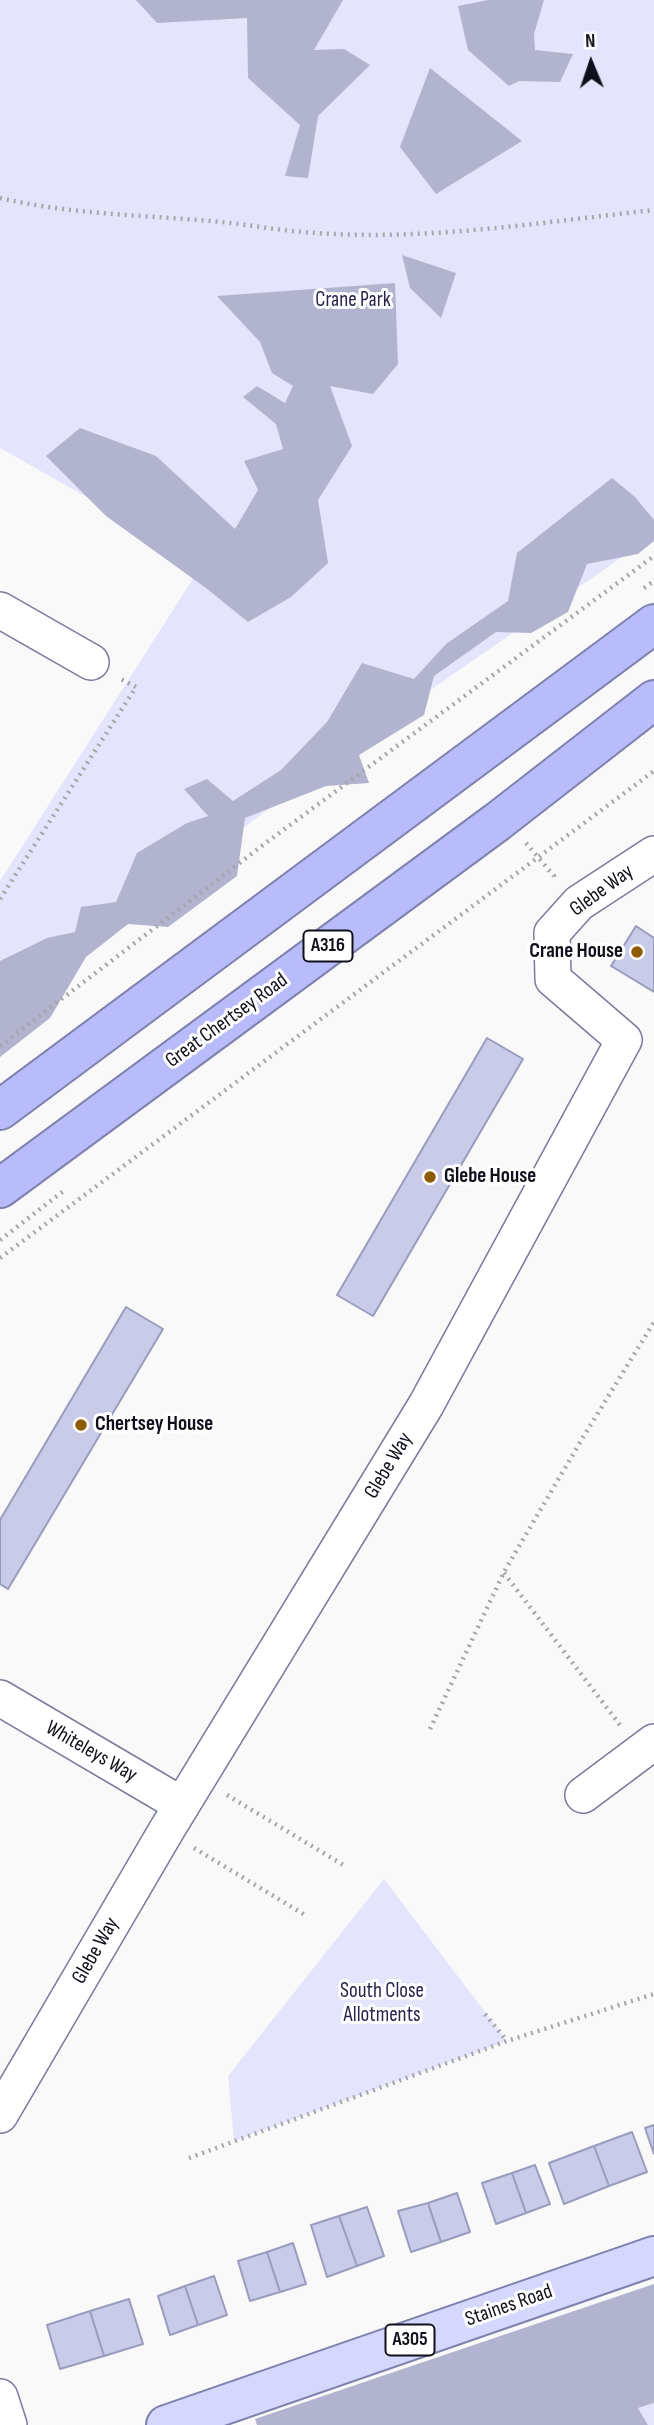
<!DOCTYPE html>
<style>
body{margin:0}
#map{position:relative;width:654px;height:2425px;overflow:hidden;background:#f9f9f9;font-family:"Sofia Sans Condensed",sans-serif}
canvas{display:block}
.north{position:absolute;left:556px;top:28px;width:70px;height:70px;-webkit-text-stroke:5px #fff;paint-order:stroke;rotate:358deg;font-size:19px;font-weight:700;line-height:28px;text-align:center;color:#0f101c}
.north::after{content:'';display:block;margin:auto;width:24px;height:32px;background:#0f101c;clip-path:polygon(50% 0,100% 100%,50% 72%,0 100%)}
</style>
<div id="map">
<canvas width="654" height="2425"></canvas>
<div class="north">N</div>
</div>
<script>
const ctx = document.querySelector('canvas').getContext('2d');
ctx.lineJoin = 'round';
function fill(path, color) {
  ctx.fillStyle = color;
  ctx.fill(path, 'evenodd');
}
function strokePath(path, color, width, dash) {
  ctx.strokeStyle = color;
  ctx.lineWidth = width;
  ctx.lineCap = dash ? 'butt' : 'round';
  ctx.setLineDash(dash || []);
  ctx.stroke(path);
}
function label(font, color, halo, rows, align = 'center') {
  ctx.font = font + ' "Sofia Sans Condensed",sans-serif';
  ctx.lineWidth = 6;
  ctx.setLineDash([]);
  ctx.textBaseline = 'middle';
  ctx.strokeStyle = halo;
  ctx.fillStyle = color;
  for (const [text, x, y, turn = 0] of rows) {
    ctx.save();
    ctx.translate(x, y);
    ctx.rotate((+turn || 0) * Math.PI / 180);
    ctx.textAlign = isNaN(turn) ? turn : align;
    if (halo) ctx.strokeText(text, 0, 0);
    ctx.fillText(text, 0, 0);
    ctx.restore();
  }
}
const green = new Path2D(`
 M0,0H654V535L390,718L0,1010V881L203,563L0,448Z
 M384,1879L507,2041L234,2141L228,2076Z
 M654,2403V2425H648L638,2408Z`);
const forest = new Path2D(`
 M136,0H343L314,50L344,49L370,65L318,116L308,178L285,176L300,125L248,78L247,18L157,23Z
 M488,0H544L534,34L535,50L573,54L560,82L519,81L509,86L468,50L458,6Z
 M430,68L522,141L436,194L400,147Z
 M402,255L456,273L441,318L410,288Z
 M395,283L398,364L373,394L330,386L352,446L318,500L328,563L291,597L248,622L206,588L106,516L46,456L80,428L156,456L235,529L258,490L244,461L283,449L276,424L243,397L257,386L285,403L293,386L272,373L260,342L217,296Z
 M612,478L635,497L654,520V541L638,554L587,564L568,612L531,633L496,632L434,676L424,715L359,755L369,783L326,786L245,818L237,876L168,927L128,924L86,957L50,1018L0,1057V961L47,938L75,932L81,907L116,902L137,853L187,823L208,816L184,789L207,779L233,801L281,770L327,722L362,663L414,679L446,644L508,601L517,553Z
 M654,2284V2403L638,2408L648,2425H257L255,2419Z`);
const building = new Path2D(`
 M636,926L654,938V992L611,966Z
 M487,1038L523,1059L373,1316L337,1295Z
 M126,1307L163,1329L8,1589L0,1584V1520Z
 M654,2125V2154L645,2128Z
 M632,2132L647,2172L609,2186L594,2146Z
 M594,2146L609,2186L564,2204L549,2163Z
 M535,2165L550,2204L526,2213L512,2173Z
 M512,2173L526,2213L496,2224L482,2183Z
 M457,2193L470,2232L441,2242L428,2203Z
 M428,2203L441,2242L411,2252L398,2211Z
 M367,2207L384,2256L357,2266L339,2216Z
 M339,2216L357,2266L327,2277L311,2225Z
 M293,2243L306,2284L280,2292L267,2252Z
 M267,2252L280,2292L250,2301L238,2261Z
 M214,2276L227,2315L198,2325L185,2286Z
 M185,2286L198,2325L170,2335L158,2296Z
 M129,2299L143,2344L104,2356L90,2311Z
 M90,2311L104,2356L60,2369L47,2325Z`);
const path = new Path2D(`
 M0,198C69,214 140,215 211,221C246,224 281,231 316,233C429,241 542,222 654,210
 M644,588L654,581
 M526,843L554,876V880
 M0,899L136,687L119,678
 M0,1046L263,845L654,556
 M0,1240L66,1189
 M0,1258L654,771
 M504,1573L620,1725
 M430,1729L504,1572L582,1439L654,1322
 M227,1795L345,1866
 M194,1848L305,1915
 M485,2014L507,2041
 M189,2158L507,2041L654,1994`);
const street = new Path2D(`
 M0,610L91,662
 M0,1698L182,1805
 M583,1795L654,1742
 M0,2115L166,1831L426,1405L624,1040L553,979L552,933L579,903L654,854
 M0,2397L9,2425`);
const primary = new Path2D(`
 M166,2425L654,2256`);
const highway = new Path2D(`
 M0,1110L654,624
 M0,1188L497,822L654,700`);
const markers = [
 [637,952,7,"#8d5c05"],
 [430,1177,7,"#8d5c05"],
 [81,1425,7,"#8d5c05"]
];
const shields = [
 [328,946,49],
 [410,2340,49]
];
const shieldNames = [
 ["A316",328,946],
 ["A305",410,2340]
];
const parkNames = [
 ["Crane Park",353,301],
 ["South Close",382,1992],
 ["Allotments",382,2016]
];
const streetNames = [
 ["Glebe Way",602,891,-36],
 ["Great Chertsey Road",227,1021,-36],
 ["Glebe Way",389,1466,-59],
 ["Whiteleys Way",91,1752,30],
 ["Glebe Way",96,1951,-60],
 ["Staines Road",509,2306,-19]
];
const poiNames = [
 ["Crane House",623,952,"right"],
 ["Glebe House",444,1177],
 ["Chertsey House",95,1425]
];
fill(green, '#e4e5fd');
fill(forest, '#b1b3cf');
fill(building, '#c9cbe8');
strokePath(building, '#9a9cbe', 2);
strokePath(street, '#797b9c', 38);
strokePath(primary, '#7e80ad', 42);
strokePath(highway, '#7e80ad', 42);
strokePath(path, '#a6a6aa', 4.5, [2, 5]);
strokePath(street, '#fff', 35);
strokePath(primary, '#d5d7fd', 38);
strokePath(highway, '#b9bcfb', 38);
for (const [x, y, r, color] of markers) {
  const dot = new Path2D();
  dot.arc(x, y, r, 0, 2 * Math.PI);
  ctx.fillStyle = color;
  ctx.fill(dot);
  strokePath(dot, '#fff', 2.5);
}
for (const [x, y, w] of shields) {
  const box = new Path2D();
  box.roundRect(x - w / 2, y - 15.5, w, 31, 5);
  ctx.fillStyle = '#fff';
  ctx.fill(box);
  strokePath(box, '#0f101c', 2);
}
label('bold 19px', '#0f101c', null, shieldNames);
label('21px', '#26244c', '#fff', parkNames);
label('21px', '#0f101c', '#fff', streetNames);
label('bold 21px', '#0f101c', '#fff', poiNames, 'left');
</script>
